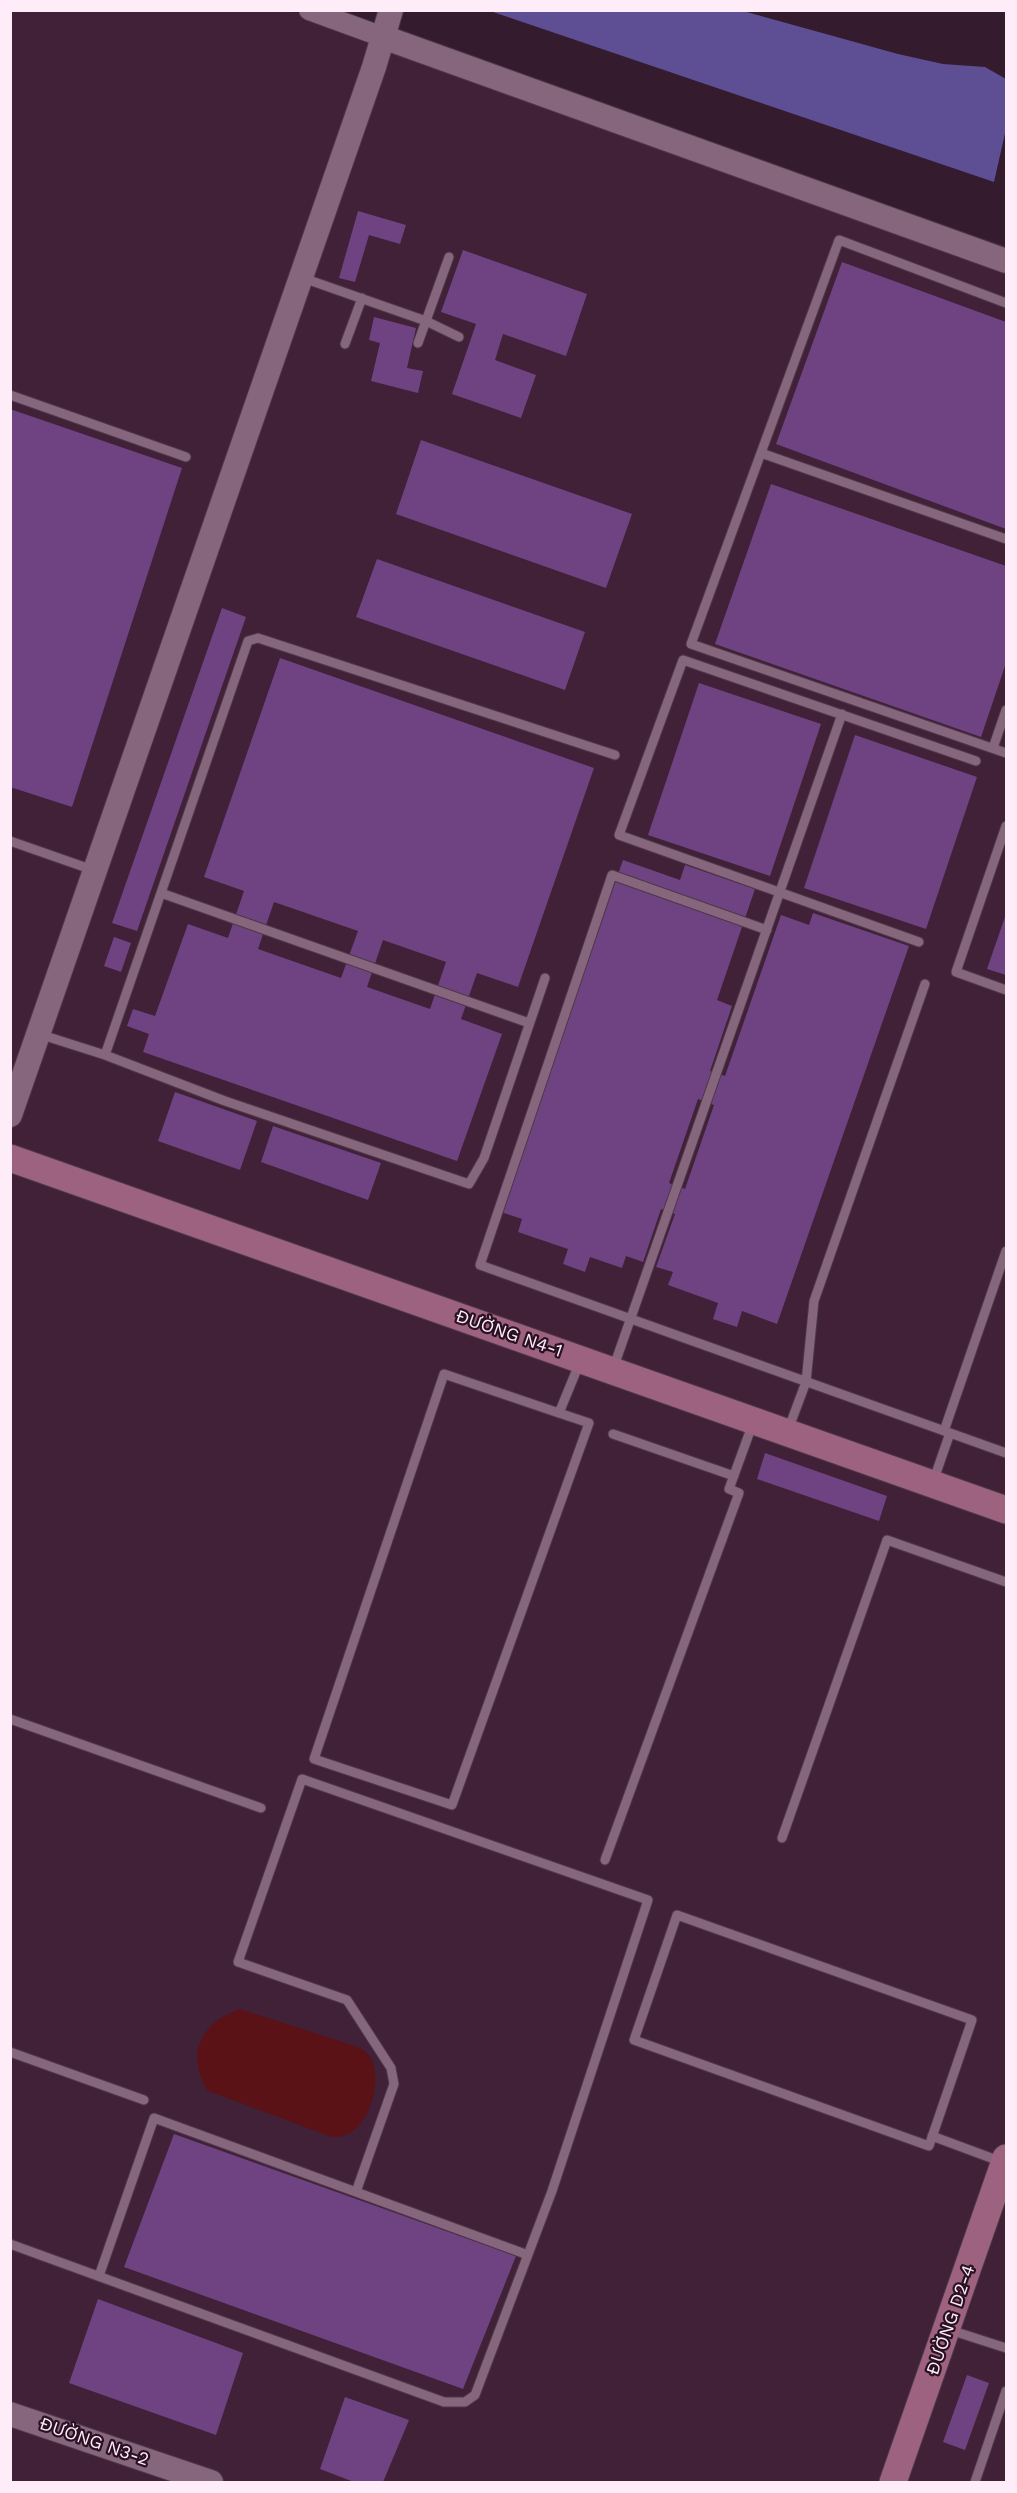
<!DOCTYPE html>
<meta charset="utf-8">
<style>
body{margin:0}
#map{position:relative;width:1017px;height:2493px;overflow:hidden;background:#341b2d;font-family:"Work Sans",sans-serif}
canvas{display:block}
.frame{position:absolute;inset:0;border:12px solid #feedf9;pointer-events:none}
</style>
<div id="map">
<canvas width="1017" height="2493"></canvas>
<div class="frame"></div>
</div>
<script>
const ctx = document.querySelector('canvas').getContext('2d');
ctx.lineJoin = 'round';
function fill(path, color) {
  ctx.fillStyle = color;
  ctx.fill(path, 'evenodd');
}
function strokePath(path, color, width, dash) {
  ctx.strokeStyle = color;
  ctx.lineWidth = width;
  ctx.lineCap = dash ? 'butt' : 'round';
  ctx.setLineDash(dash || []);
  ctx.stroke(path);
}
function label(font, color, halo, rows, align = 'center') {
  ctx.font = font + ' "Work Sans",sans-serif';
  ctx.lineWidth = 4.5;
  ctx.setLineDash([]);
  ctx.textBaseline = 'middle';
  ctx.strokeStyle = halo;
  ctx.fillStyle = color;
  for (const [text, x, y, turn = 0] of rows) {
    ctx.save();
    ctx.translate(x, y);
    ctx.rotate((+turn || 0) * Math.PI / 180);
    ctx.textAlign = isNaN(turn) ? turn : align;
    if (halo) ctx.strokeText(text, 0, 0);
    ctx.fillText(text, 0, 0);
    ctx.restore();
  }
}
const built = new Path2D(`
 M11,11H290L1006,246V2482H11Z`);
const green = new Path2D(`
 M240,2009L358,2047C361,2049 367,2052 369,2055C384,2077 371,2125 346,2135C342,2137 336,2137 332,2137L208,2091C185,2054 200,2023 240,2009Z`);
const water = new Path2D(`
 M490,11H743L898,54L943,64L985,67L1006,79V129L994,182Z`);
const building = new Path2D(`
 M358,211L406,225L400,244L369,235L355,282L339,278Z
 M463,250L587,294L566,356L503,334L495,360L536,375L521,418L452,394L476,324L441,312Z
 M842,262L1006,322V529L776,444Z
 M374,317L416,328L407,368L423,371L418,393L371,381L380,343L369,340Z
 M10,409L182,468L72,807L10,787Z
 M421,440L632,514L606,588L396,514Z
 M771,484L1006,566V663L981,737L715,644Z
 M377,559L585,632L565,690L356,617Z
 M222,608L246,617L137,931L112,923Z
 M280,658L594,768L518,987L477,973L461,1019L502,1034L457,1161L143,1052L149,1034L127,1026L133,1009L155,1016L188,924L228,938L244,891L204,877ZM274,902L358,931L341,978L258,949ZM383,940L446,962L430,1009L367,987Z
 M699,683L821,724L770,876L648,835Z
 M855,735L977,777L926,929L804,888Z
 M623,860L680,880L685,865L755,889L717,1000L732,1006L710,1071L725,1076L781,915L809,925L813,913L909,946L777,1324L742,1311L737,1327L713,1319L718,1303L668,1285L673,1272L656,1267L675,1214L661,1209L643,1262L626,1256L622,1268L590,1257L585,1272L563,1264L568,1249L518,1232L522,1219L501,1212ZM698,1099L714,1105L685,1189L669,1183Z
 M1006,914V975L987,969Z
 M114,937L131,943L121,972L104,966Z
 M175,1092L257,1121L240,1170L158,1141Z
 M273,1126L381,1163L368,1200L261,1162Z
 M765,1453L887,1496L879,1521L757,1479Z
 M174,2134L516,2256L463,2389L124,2267Z
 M98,2299L243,2353L216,2435L69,2383Z
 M967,2375L989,2383L965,2450L943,2442Z
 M345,2397L409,2420L383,2482H354L320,2469Z`);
const service = new Path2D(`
 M303,278L426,321L459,337
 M1006,303L839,240L691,644L1006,753
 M418,343L449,257
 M345,344L362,298
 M10,395L186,457
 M761,453L1006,539
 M993,748L1006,710
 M1006,826L956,972L1006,990
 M10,841L93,870
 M161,893L529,1023
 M767,930L612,875L480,1265L1006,1453
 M919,942L619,835L683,660L976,761
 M39,1034L105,1055L225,1101L469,1184L484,1158L545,978
 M105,1055L248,641L258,638L615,755
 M613,1369L842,714
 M559,1413L589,1423L452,1805L314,1759L444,1374L559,1413L580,1362
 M788,1430L806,1382L814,1301L925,984
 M944,1431L1006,1251
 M613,1434L734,1476
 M933,1482L950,1433
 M10,1719L261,1808
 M782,1838L887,1540L1006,1582
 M605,1860L739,1493L729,1489L753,1423
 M677,1915L972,2020L929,2146L634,2040Z
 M10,2052L144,2100
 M932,2136L1002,2162
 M10,2244L444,2402H465L475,2395L552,2191L648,1900L302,1779L238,1962L347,2000L391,2068L394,2084L356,2192
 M99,2276L154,2118L528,2255
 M950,2330L1006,2348
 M975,2482L1006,2391`);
const minor = new Path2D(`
 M309,10L383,37`);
const tertiary = new Path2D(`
 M383,37L1006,261
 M10,1115L374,67L391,10
 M10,2414L211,2482`);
const secondary = new Path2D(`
 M10,1158L1006,1510
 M893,2482L1006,2158`);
const streetNames = [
 ["ĐƯỜNG N4-1",509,1334,19],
 ["ĐƯỜNG D2-4",951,2320,-71],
 ["ĐƯỜNG N3-2",94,2442,19]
];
fill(built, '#402138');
fill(green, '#5a1217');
fill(water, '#5e4e94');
fill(building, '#6f4382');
strokePath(service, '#4c3847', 11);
strokePath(minor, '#4c3847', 22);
strokePath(tertiary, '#4c3847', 26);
strokePath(secondary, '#4c3847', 29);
strokePath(service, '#85667c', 9);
strokePath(minor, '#85667c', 20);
strokePath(tertiary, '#85667c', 24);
strokePath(secondary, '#9d627f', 27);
label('18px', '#feedf9', '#291123', streetNames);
</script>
